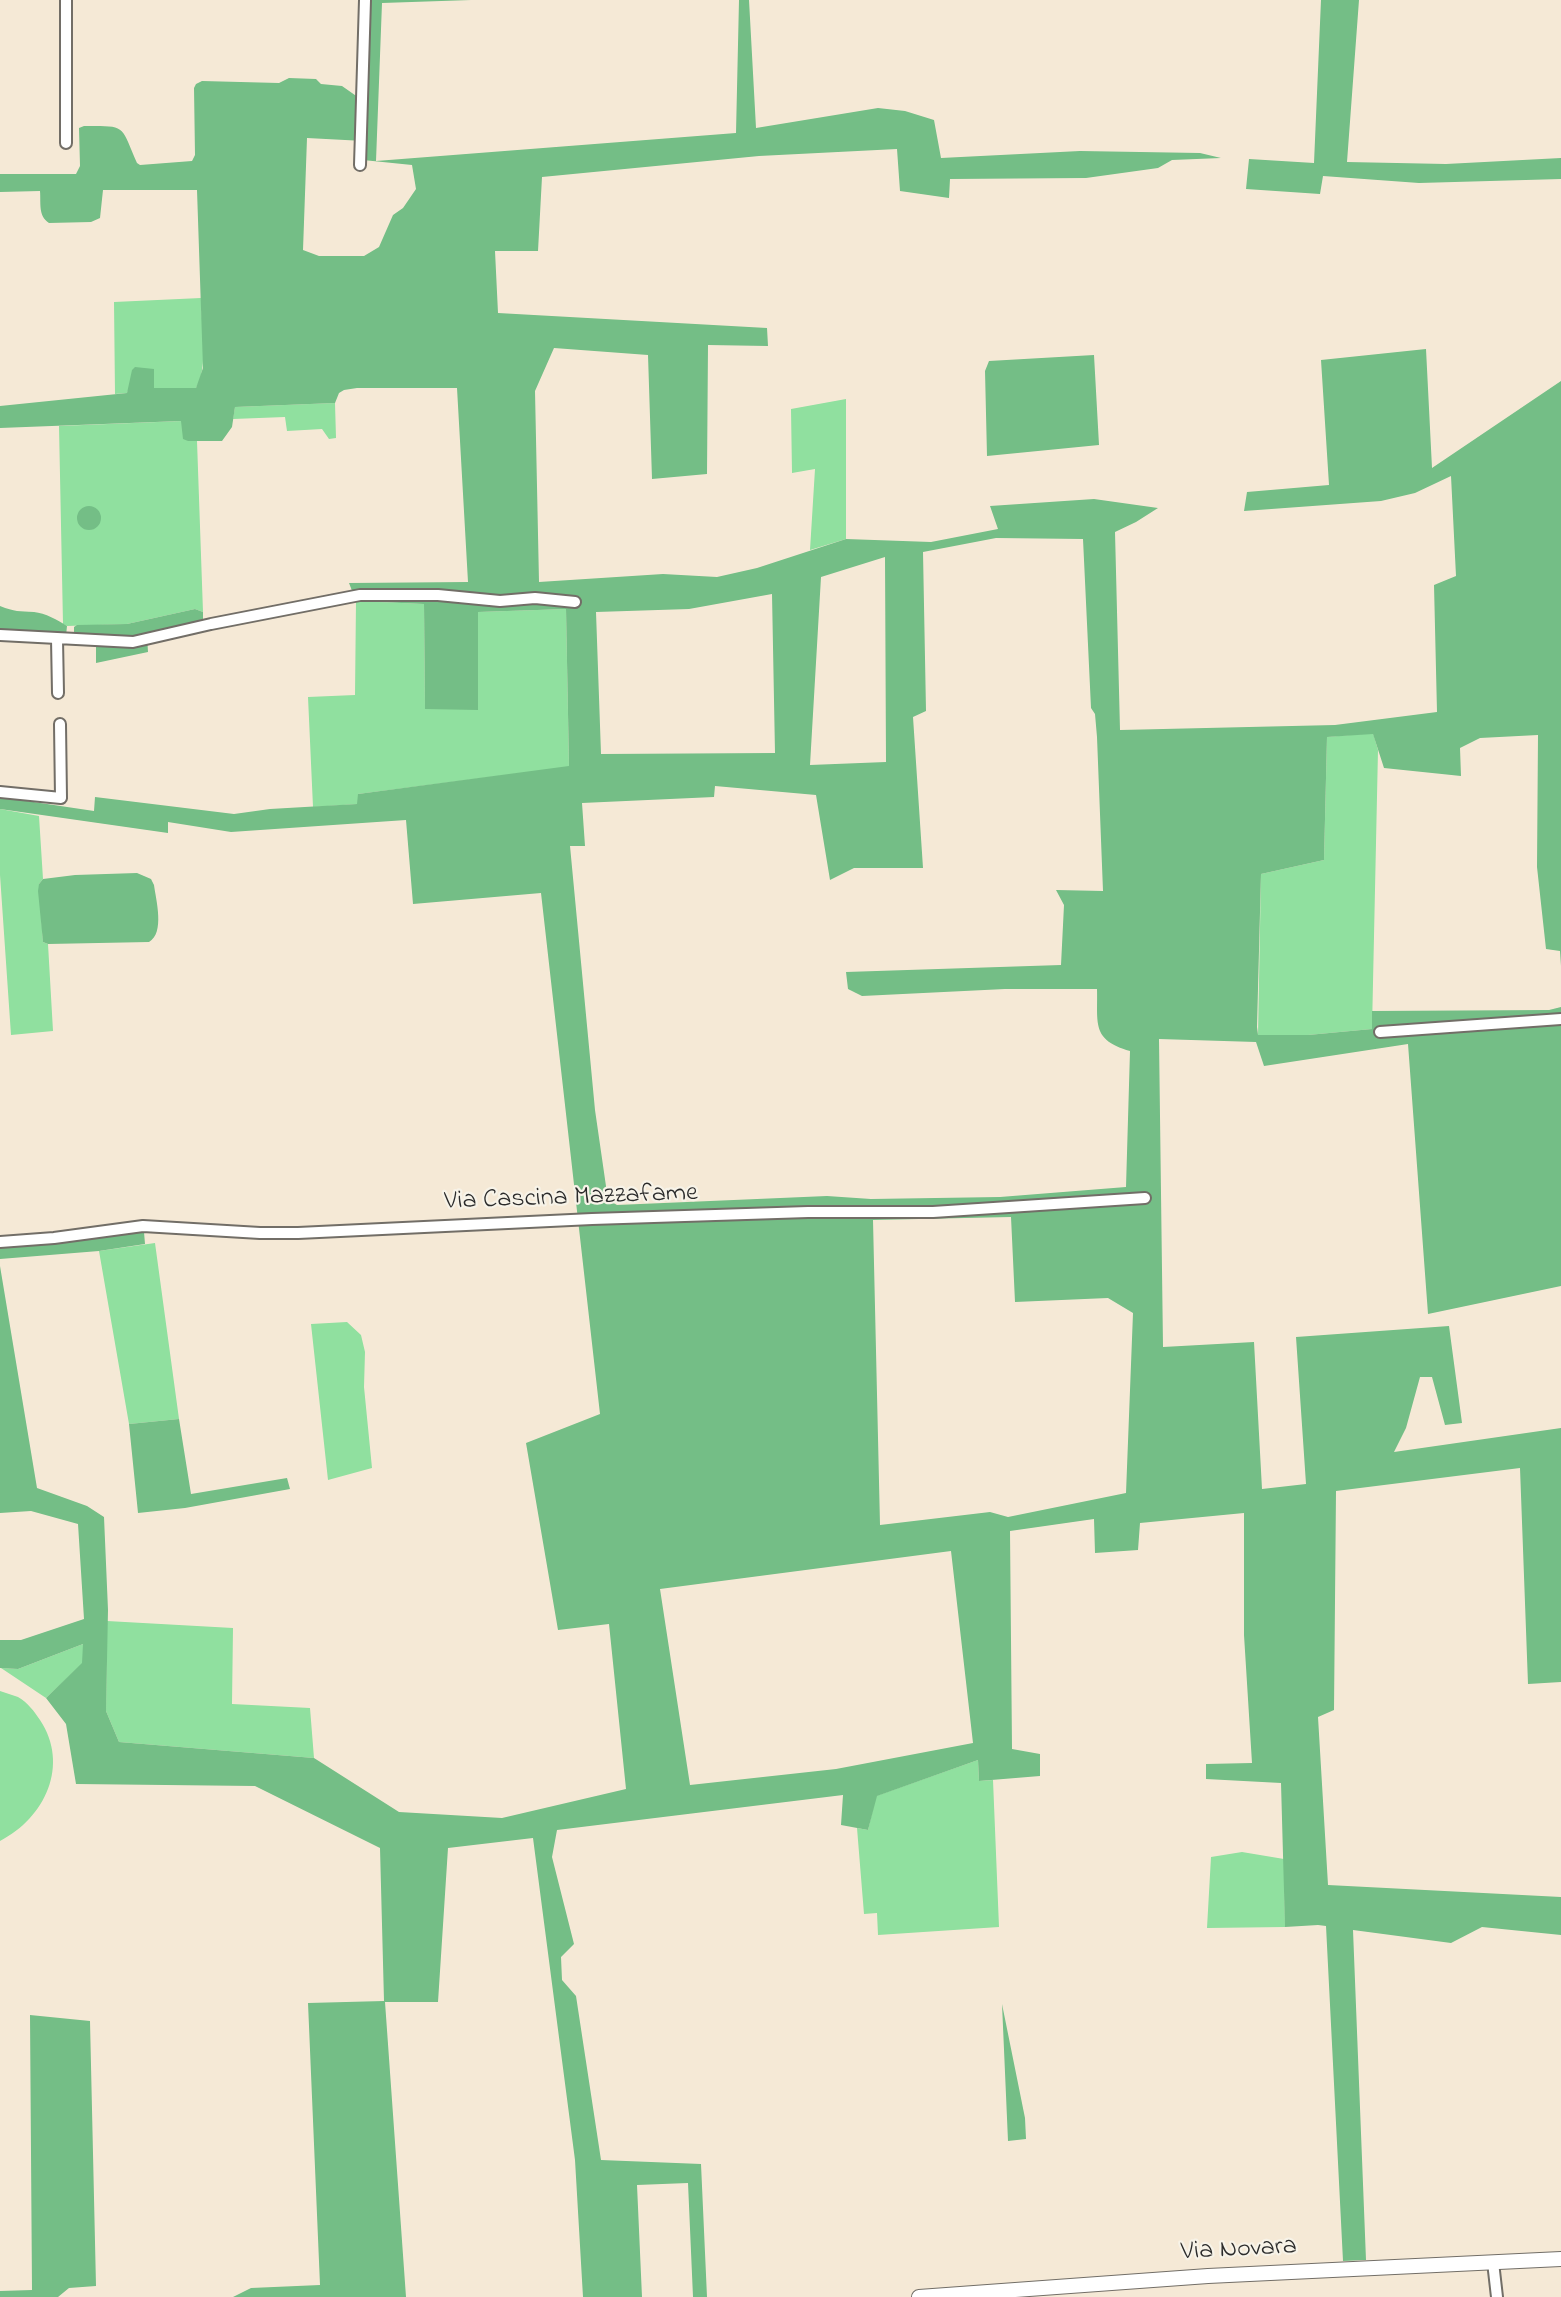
<!DOCTYPE html>
<style>
body{margin:0}
canvas{display:block;background:#f5e9d6}
</style>
<canvas width="1561" height="2297"></canvas>
<script>
const ctx = document.querySelector('canvas').getContext('2d');
ctx.lineJoin = 'round';
function fill(path, color) {
  ctx.fillStyle = color;
  ctx.fill(path, 'evenodd');
}
function strokePath(path, color, width, dash) {
  ctx.strokeStyle = color;
  ctx.lineWidth = width;
  ctx.lineCap = dash ? 'butt' : 'round';
  ctx.setLineDash(dash || []);
  ctx.stroke(path);
}
function label(font, color, halo, rows, align = 'center') {
  ctx.font = font + ' "Indie Flower",sans-serif';
  ctx.lineWidth = 4.5;
  ctx.setLineDash([]);
  ctx.textBaseline = 'middle';
  ctx.strokeStyle = halo;
  ctx.fillStyle = color;
  for (const [text, x, y, turn = 0] of rows) {
    ctx.save();
    ctx.translate(x, y);
    ctx.rotate((+turn || 0) * Math.PI / 180);
    ctx.textAlign = isNaN(turn) ? turn : align;
    if (halo) ctx.strokeText(text, 0, 0);
    ctx.fillText(text, 0, 0);
    ctx.restore();
  }
}
const green = new Path2D(`
 M201,298C201,321 209,369 196,388H129L127,393L115,394L114,302Z
 M846,399V539L810,550L815,469L792,473L791,409Z
 M335,403L336,438L329,439L322,429L287,431L285,417L233,419L235,407Z
 M182,421L188,441H197L203,612L195,609L127,624L67,626L63,624L59,426Z
 M356,601L424,604L425,708L478,709V612L566,609L569,767L358,794V804L313,807L308,697L355,695Z
 M1373,733L1378,750L1372,1029L1308,1035H1258L1261,874L1324,860L1327,737Z
 M0,809L39,816L43,879L39,884L43,942L48,944L53,1031L11,1035L0,875Z
 M155,1243L179,1419L129,1424L99,1251Z
 M347,1322L361,1335L365,1352L364,1387L372,1468L328,1480L311,1324Z
 M107,1621L233,1628L232,1704L310,1708L314,1758L119,1742L106,1711Z
 M83,1644V1663L46,1698L1,1668L18,1669Z
 M0,1691C6,1693 12,1695 18,1697C28,1703 34,1711 40,1720C70,1765 45,1818 0,1841Z
 M978,1760L979,1781L993,1780L999,1927L878,1935L877,1913L864,1914L857,1828L868,1830L876,1796Z
 M1242,1852L1284,1859L1285,1927L1207,1928L1211,1857Z`);
const forest = new Path2D(`
 M369,0H471L382,3L376,161L736,133L739,0H749L756,128L878,108L905,111L934,120L941,158L1080,151L1200,153L1221,158L1172,160L1158,168L1086,178L950,179L949,198L900,191L897,149L759,156L542,177L538,251H495L498,313L767,328L768,346L708,345L707,474L652,479L648,355L554,348L535,391L539,582L663,574L717,577L757,568L846,539L931,542L998,529L990,506L1094,499L1158,508L1136,522L1115,532L1120,730L1335,725L1437,712L1434,585L1456,576L1451,476L1415,493L1381,501L1244,511L1247,492L1329,485L1321,360L1426,349L1432,468L1561,381V966L1560,951L1546,949L1537,867L1538,735L1480,738L1460,748L1461,776L1384,768L1373,734L1327,737L1324,860L1261,874L1257,1027L1258,1035H1308L1372,1029V1011L1549,1010L1561,1007V1286L1428,1314L1408,1044L1264,1066L1256,1042L1159,1039L1163,1347L1254,1342L1262,1489L1306,1484L1296,1337L1449,1326L1462,1423L1445,1425L1432,1377H1420L1406,1428L1394,1452L1561,1428V1682L1528,1684L1520,1468L1336,1491L1334,1710L1318,1717L1328,1885L1561,1897V1935L1482,1927L1451,1943L1353,1930L1366,2260L1343,2261L1326,1926L1318,1925L1285,1927L1281,1783L1206,1779V1764L1252,1763L1244,1635V1513L1140,1523L1138,1550L1095,1553L1094,1519L1010,1531L1012,1749L1040,1754V1776L979,1781L978,1760L877,1796L868,1830L841,1825L843,1795L557,1830L552,1857L574,1944L561,1957L562,1980L576,1996L601,2160L701,2164L707,2297H693L688,2183L637,2185L642,2297H583L575,2160L533,1838L448,1848L438,2002H385L406,2297H233L251,2288L320,2285L308,2003L384,2001L380,1848L255,1786L76,1784L66,1724L46,1698L82,1663L83,1644L18,1669L0,1668V1640H21L84,1619L78,1524L31,1511L0,1513V1266L37,1488L87,1506L104,1517L108,1610L106,1711L119,1742L314,1758L399,1812L502,1818L626,1789L609,1624L558,1630L526,1443L600,1414L541,893L413,904L406,820L231,832L168,822V833L0,809V797L94,811L95,797L234,814L270,809L357,804L358,794L569,766L566,609L478,612V710L425,709L424,604L356,601L349,583L468,582L457,388H357L344,390L339,393L335,403L235,407L232,427L222,441H188L183,439L181,421L0,428V406L127,393L132,370L135,367L154,369V388H196L203,368L197,190H103L100,218L91,222L49,223C38,216 41,203 40,191L0,192V174H76L80,166L79,128L84,126C127,126 120,124 137,163L140,165L192,161L195,155L194,88L196,84L202,81L279,83L289,78L316,79L321,84L342,86L362,100ZM307,138L364,141L363,160L412,165L416,189L403,208L393,215L379,247L364,256H319L303,250ZM996,538L1083,539L1091,708L1095,714L1097,737L1103,891L1056,890L1064,905L1061,965L846,972L848,989L862,996L1005,989H1097C1098,1023 1091,1040 1130,1051L1126,1187L1000,1197L871,1199L827,1196L617,1205L608,1200L595,1110L570,846H585L582,803L714,797L715,786L816,795L830,880L854,868H923L913,717L926,711L923,552ZM885,557L886,762L810,765L821,577ZM772,594L775,753L601,754L596,612L689,609ZM1011,1217L1015,1302L1108,1298L1133,1313L1126,1493L1008,1517L990,1512L880,1525L873,1220ZM951,1551L973,1743L836,1769L690,1785L660,1589Z
 M1321,0H1359L1347,162L1446,164L1561,158V179L1419,183L1323,176L1320,194L1246,189L1249,159L1314,163Z
 M1094,355L1099,445L987,456L985,371L989,361Z
 M77 518a12 12 0 1 1 24 0a12 12 0 1 1-24 0Z
 M0,606C15,612 19,611 34,612C45,613 58,620 67,626L66,636L0,632Z
 M195,609L203,612V623L147,636L148,652L96,663V637L74,634V627L77,625L127,624Z
 M137,873L151,879L154,885C156,900 165,933 149,942L48,944L43,942L38,891L39,884L43,879L75,875Z
 M144,1232L145,1244L99,1251L0,1259V1247Z
 M179,1419L191,1494L287,1478L290,1489L185,1508L138,1513L129,1424Z
 M1002,2004L1025,2118L1026,2139L1008,2141Z
 M30,2015L90,2021L96,2286L69,2288L58,2297H0V2291L32,2290Z`);
const minor = new Path2D(`
 M66,143V0
 M360,165L365,0
 M0,635L133,642L211,624L360,595H438L500,601L535,598L575,602
 M57,639L58,693
 M0,792L61,798L60,724
 M1380,1032L1561,1019
 M0,1242L54,1238L143,1226L260,1233H298L592,1219L808,1212H933L1145,1198
 M1493,2262L1497,2297`);
const tertiary = new Path2D(`
 M919,2297L1208,2276L1561,2259`);
const streetNames = [
 ["Via Cascina Mazzafame",571,1199,-2],
 ["Via Novara",1239,2251,-3]
];
fill(green, '#90e09f');
fill(forest, '#74be86');
strokePath(minor, '#726e67', 14);
strokePath(tertiary, '#726e67', 16);
strokePath(minor, '#fff', 10);
strokePath(tertiary, '#fff', 14);
label('26px', '#2b2b2b', '#f7f3e8', streetNames);
</script>
